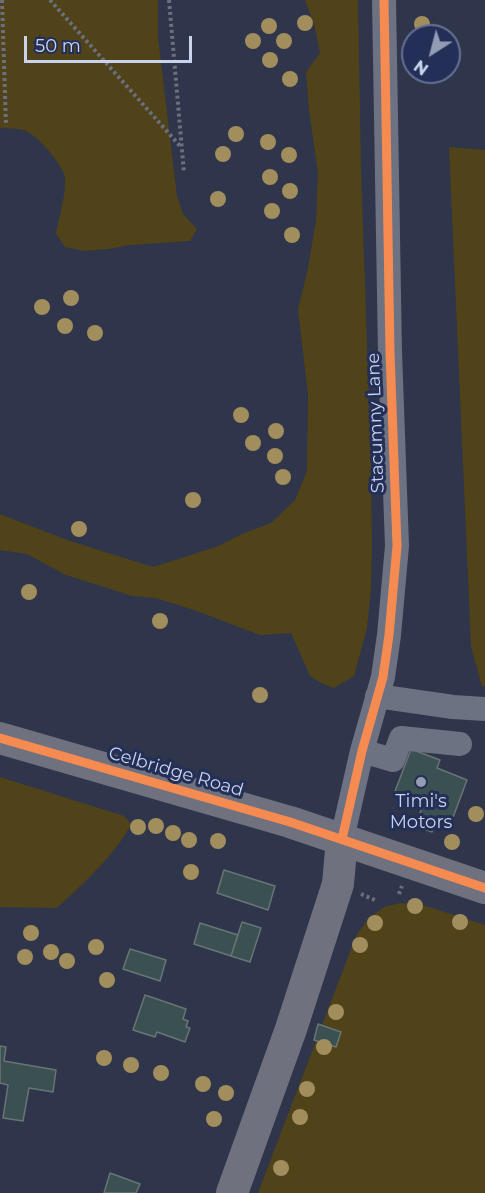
<!DOCTYPE html>
<style>
body{margin:0}
#map{position:relative;width:485px;height:1193px;overflow:hidden;background:#2f354b;font-family:Montserrat,sans-serif}
canvas{display:block}
.north{position:absolute;left:401px;top:24px;width:60px;height:60px;box-sizing:border-box;background:#232f57;border:2px solid #667193;border-radius:50%;rotate:216deg;font-size:16px;font-weight:700;line-height:24px;text-align:center;color:#cad3ec}
.north::after{content:'';display:block;margin:auto;width:21px;height:27px;background:#949cb4;clip-path:polygon(50% 0,100% 100%,50% 72%,0 100%)}
.scale{position:absolute;left:24px;top:36px;width:168px;height:27px;box-sizing:border-box;border:3px solid #cad3ec;border-top:0;padding-left:8px;font-size:18px;line-height:21px;white-space:nowrap;color:#cad3ec;-webkit-text-stroke:4px #232f57;paint-order:stroke}
</style>
<div id="map">
<canvas width="485" height="1193"></canvas>
<div class="north">N</div>
<div class="scale">50 m</div>
</div>
<script>
const ctx = document.querySelector('canvas').getContext('2d');
ctx.lineJoin = 'round';
function fill(path, color) {
  ctx.fillStyle = color;
  ctx.fill(path, 'evenodd');
}
function strokePath(path, color, width, dash) {
  ctx.strokeStyle = color;
  ctx.lineWidth = width;
  ctx.lineCap = dash ? 'butt' : 'round';
  ctx.setLineDash(dash || []);
  ctx.stroke(path);
}
function label(font, color, halo, rows, align = 'center') {
  ctx.font = font + ' Montserrat,sans-serif';
  ctx.lineWidth = 6;
  ctx.setLineDash([]);
  ctx.textBaseline = 'middle';
  ctx.strokeStyle = halo;
  ctx.fillStyle = color;
  for (const [text, x, y, turn = 0] of rows) {
    ctx.save();
    ctx.translate(x, y);
    ctx.rotate((+turn || 0) * Math.PI / 180);
    ctx.textAlign = isNaN(turn) ? turn : align;
    if (halo) ctx.strokeText(text, 0, 0);
    ctx.fillText(text, 0, 0);
    ctx.restore();
  }
}
const green = new Path2D(`
 M0,0H158V37L177,196L183,214L197,229L190,241L131,245L108,249L85,251L65,247L56,234C59,216 66,196 65,178C64,166 36,133 23,130C16,128 7,129 0,128Z
 M305,0H358L361,168L371,460L372,547L371,588L367,628L354,676L334,688L323,684L310,676L291,633L260,635L194,610L155,598L132,596L66,575L27,554L0,550V514L67,540L153,567L216,547L242,534L271,523L295,500L307,471L308,395L298,309L307,273L316,221L318,173L309,110L306,72L320,53L314,24Z
 M449,147L485,150V686L482,687L471,646Z
 M0,777L124,816L131,824C118,852 81,886 57,908L0,907Z
 M400,903L426,906L485,925V1193H258L356,936L368,919L384,907Z`);
const building = new Path2D(`
 M411,749L440,760L437,768L467,780L449,828L436,823L432,832L415,826L423,805L394,794Z
 M224,870L275,886L268,910L217,893Z
 M242,922L261,928L250,962L231,956Z
 M200,923L238,935L231,956L194,944Z
 M130,949L166,960L160,981L123,969Z
 M145,995L186,1009L183,1019L188,1021L186,1027L190,1028L185,1042L157,1032L155,1037L133,1030Z
 M318,1024L341,1032L336,1047L314,1040Z
 M0,1046L6,1047L4,1061L56,1070L53,1092L29,1088L23,1121L3,1118L8,1085L0,1083Z
 M110,1173L140,1184L136,1193H104Z`);
const path = new Path2D(`
 M2,0L6,126
 M50,0L181,147
 M169,0L184,173
 M361,894L375,900
 M399,894L402,886`);
const minor = new Path2D(`
 M377,696L453,707L485,709
 M362,751L393,760L401,738L460,744
 M342,839L362,751L383,677L389,635L397,546L390,352L384,0`);
const major = new Path2D(`
 M0,738L290,822L485,888
 M232,1193L291,1029L338,884L342,839`);
const cycleway = new Path2D(`
 M0,738L290,822L485,888
 M342,839L362,751L383,677L389,635L397,546L390,352L384,0`);
const trees = [
 [305,23],
 [422,24],
 [269,26],
 [253,41],
 [284,41],
 [270,60],
 [290,79],
 [236,134],
 [268,142],
 [223,154],
 [289,155],
 [270,177],
 [290,191],
 [218,199],
 [272,211],
 [292,235],
 [71,298],
 [42,307],
 [65,326],
 [95,333],
 [241,415],
 [276,431],
 [253,443],
 [275,456],
 [283,477],
 [193,500],
 [79,529],
 [29,592],
 [160,621],
 [260,695],
 [476,814],
 [156,826],
 [138,827],
 [173,833],
 [189,840],
 [218,841],
 [452,842],
 [191,872],
 [415,906],
 [460,922],
 [375,923],
 [31,933],
 [360,945],
 [96,947],
 [51,952],
 [25,957],
 [67,961],
 [107,980],
 [336,1012],
 [324,1047],
 [104,1058],
 [131,1065],
 [161,1073],
 [203,1084],
 [307,1089],
 [226,1093],
 [300,1117],
 [214,1119],
 [281,1168]
];
const markers = [
 [421,782,6,"#949cb4"]
];
const streetNames = [
 ["Stacumny Lane",376,423,-92],
 ["Celbridge Road",176,772,16]
];
const poiNames = [
 ["Timi's",421,802],
 ["Motors",421,823]
];
fill(green, '#504219');
fill(building, '#3b5151');
strokePath(building, '#697477', 1.5);
strokePath(path, '#6b707f', 4, [3, 3]);
strokePath(minor, '#6d7283', 24);
strokePath(major, '#70717f', 32);
strokePath(cycleway, '#f68b52', 9);
ctx.fillStyle = '#a18e5c';
for (const [x, y] of trees) {
  ctx.beginPath();
  ctx.arc(x, y, 8, 0, 2 * Math.PI);
  ctx.fill();
}
for (const [x, y, r, color] of markers) {
  const dot = new Path2D();
  dot.arc(x, y, r, 0, 2 * Math.PI);
  ctx.fillStyle = color;
  ctx.fill(dot);
  strokePath(dot, '#232f57', 2);
}
label('18px', '#cad3ec', '#232f57', streetNames);
label('18px', '#cad3ec', '#232f57', poiNames);
</script>
